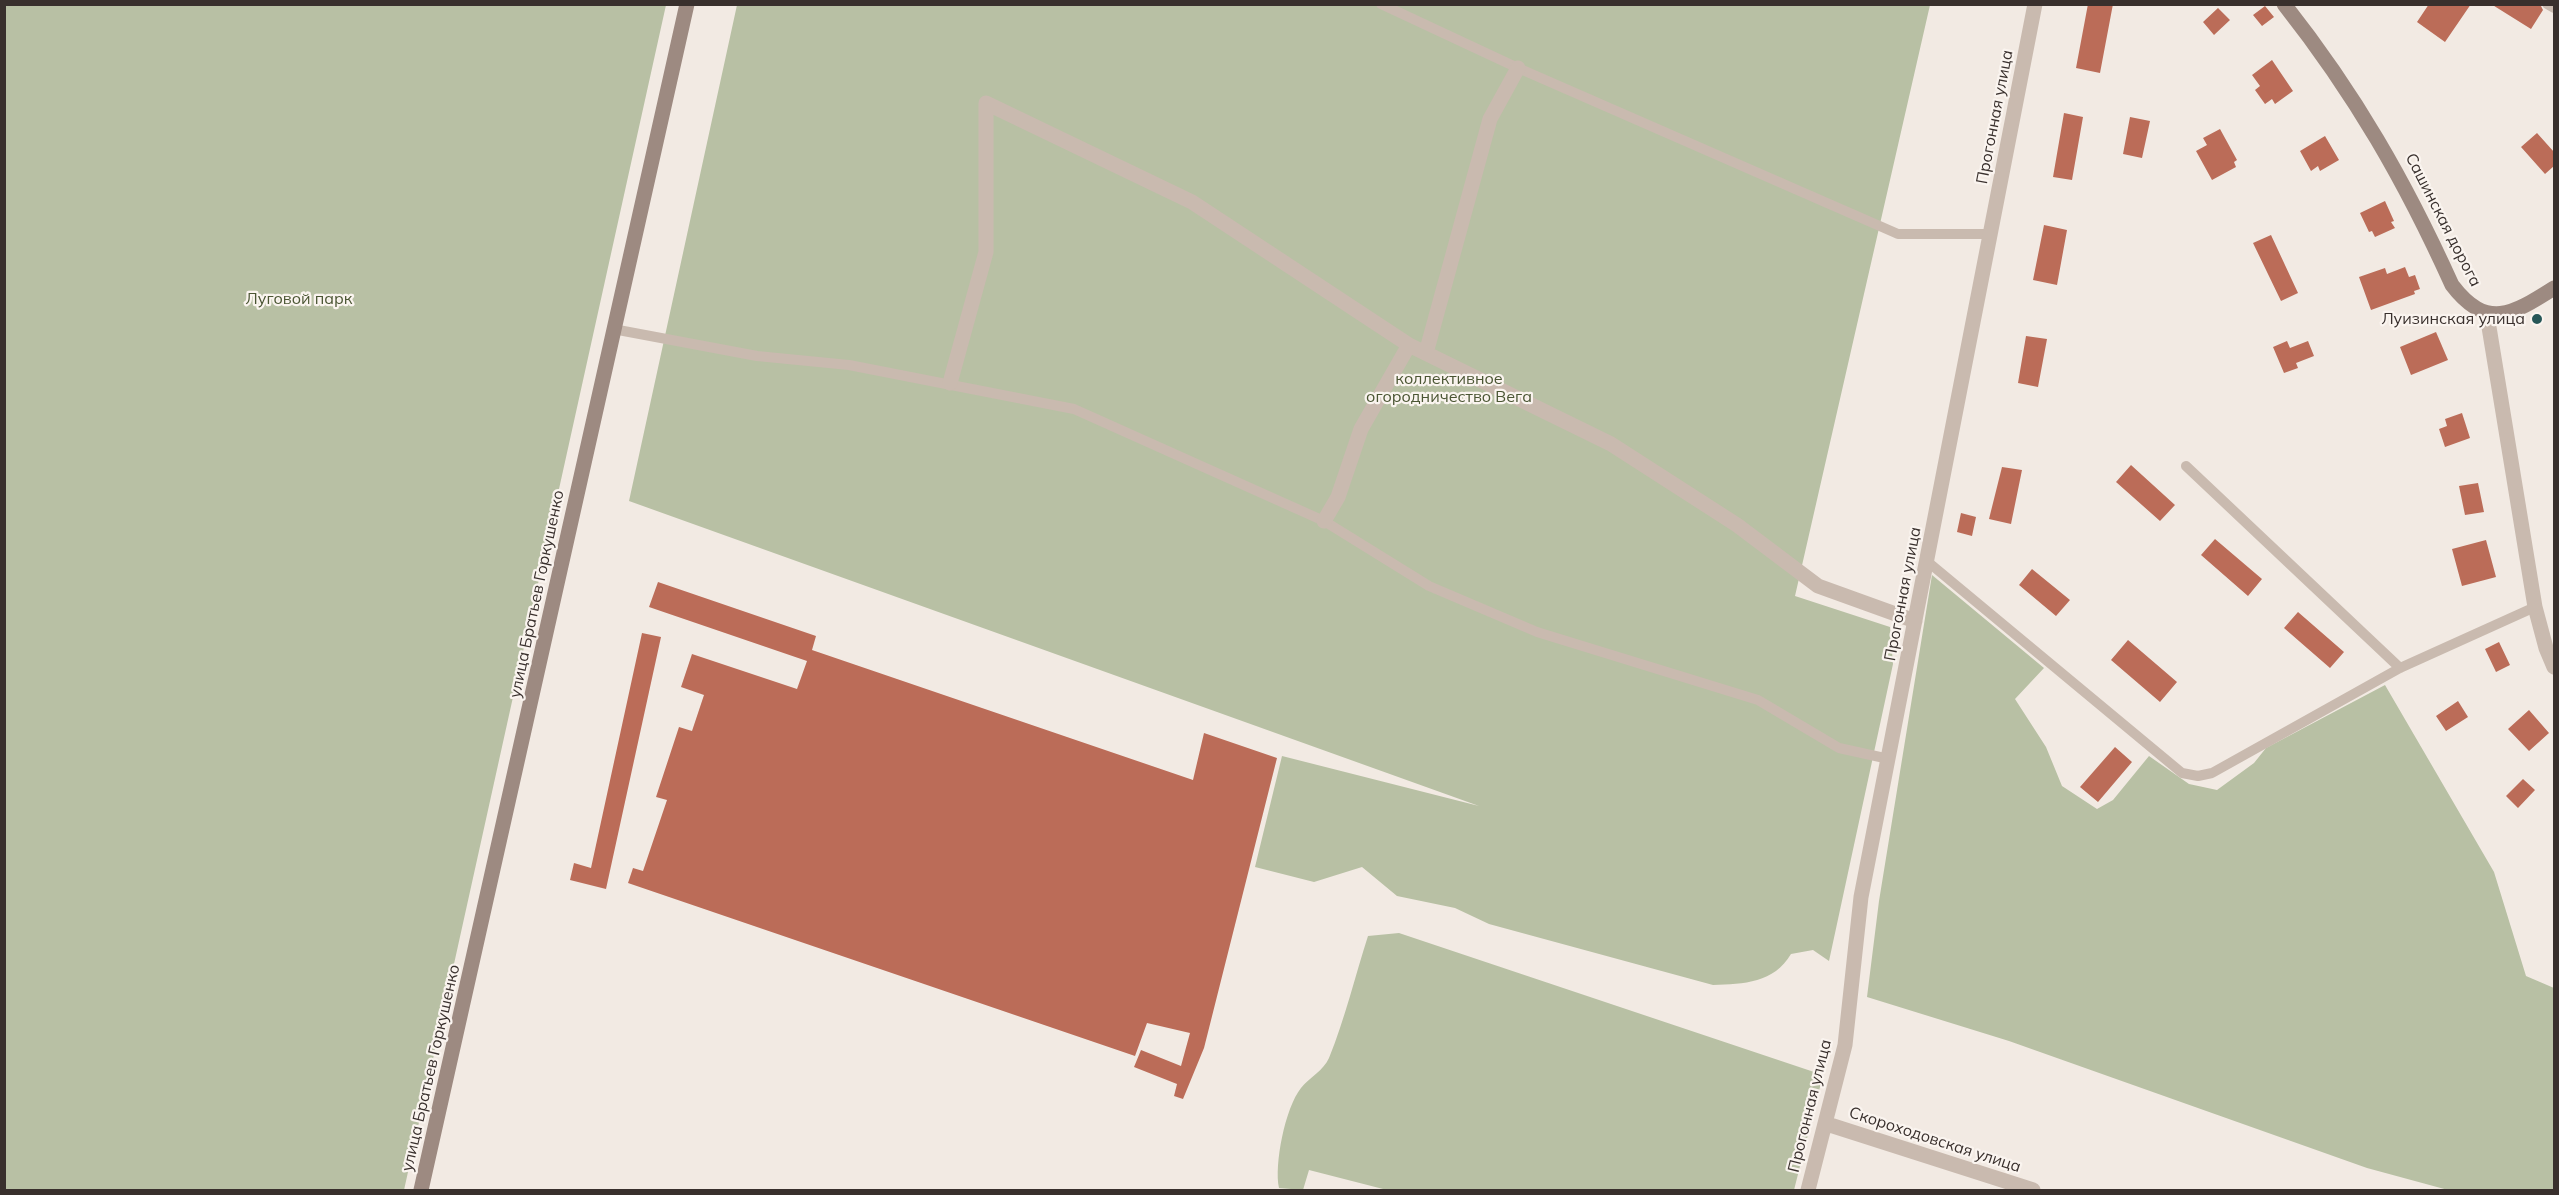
<!DOCTYPE html>
<meta charset="utf-8">
<style>
body{margin:0}
#map{position:relative;width:2559px;height:1195px;overflow:hidden;background:#f2eae3;font-family:Mulish,sans-serif}
canvas{display:block}
.frame{position:absolute;inset:0;border:6px solid #39302d;pointer-events:none}
</style>
<div id="map">
<canvas width="2559" height="1195"></canvas>
<div class="frame"></div>
</div>
<script>
const ctx = document.querySelector('canvas').getContext('2d');
ctx.lineJoin = 'round';
function fill(path, color) {
  ctx.fillStyle = color;
  ctx.fill(path, 'evenodd');
}
function strokePath(path, color, width, dash) {
  ctx.strokeStyle = color;
  ctx.lineWidth = width;
  ctx.lineCap = dash ? 'butt' : 'round';
  ctx.setLineDash(dash || []);
  ctx.stroke(path);
}
function label(font, color, halo, rows, align = 'center') {
  ctx.font = font + ' Mulish,sans-serif';
  ctx.lineWidth = 4.5;
  ctx.setLineDash([]);
  ctx.textBaseline = 'middle';
  ctx.strokeStyle = halo;
  ctx.fillStyle = color;
  for (const [text, x, y, turn = 0] of rows) {
    ctx.save();
    ctx.translate(x, y);
    ctx.rotate((+turn || 0) * Math.PI / 180);
    ctx.textAlign = isNaN(turn) ? turn : align;
    if (halo) ctx.strokeText(text, 0, 0);
    ctx.fillText(text, 0, 0);
    ctx.restore();
  }
}
const green = new Path2D(`
 M5,4L666,5L404,1190H5Z
 M737,5H1930L1795,596L1890,627L1893,664L1829,961L1813,950L1791,954C1774,983 1744,984 1713,985L1489,924L1455,908L1397,896L1362,867L1314,882L1255,867L1282,756L1479,806L629,501Z
 M1932,575L2044,668L2015,699L2046,747L2062,786L2097,809L2113,800L2149,756L2189,784L2217,790L2254,763L2266,748L2385,685L2494,872L2526,976L2554,988V1190H2448L2367,1168L2009,1041L1867,997L1879,901Z
 M1399,933L1823,1075L1794,1190H1387L1309,1170L1303,1190L1279,1188C1274,1165 1285,1108 1301,1088C1309,1078 1324,1070 1329,1058C1345,1019 1355,976 1368,936Z`);
const building = new Path2D(`
 M2088,4H2113L2100,73L2076,68Z
 M2429,4H2471L2445,42L2417,22Z
 M2491,4H2540L2543,10L2531,29Z
 M2265,6L2274,17L2262,26L2253,15Z
 M2218,8L2230,20L2214,35L2203,22Z
 M2272,60L2293,91L2275,104L2272,99L2265,104L2255,90L2260,86L2252,75Z
 M2064,113L2083,117L2072,180L2053,177Z
 M2130,117L2150,121L2142,158L2123,154Z
 M2220,129L2237,160L2234,162L2236,167L2212,180L2196,151L2207,145L2203,138Z
 M2537,133L2554,152V166L2545,174L2521,147Z
 M2325,136L2339,160L2320,171L2318,166L2311,171L2300,151Z
 M2385,201L2394,221L2391,222L2395,228L2375,237L2372,231L2369,232L2360,213Z
 M2044,225L2067,230L2057,285L2033,280Z
 M2271,235L2298,293L2281,301L2253,243Z
 M2405,267L2409,277L2415,275L2420,289L2414,291L2415,294L2371,310L2359,277L2385,268L2387,274Z
 M2436,332L2448,360L2411,375L2400,347Z
 M2026,336L2047,339L2038,387L2018,383Z
 M2287,341L2290,348L2308,341L2314,356L2296,363L2298,368L2284,373L2273,347Z
 M2462,413L2470,438L2445,447L2439,429L2447,426L2445,419Z
 M2131,465L2175,505L2160,521L2116,482Z
 M2002,467L2022,470L2011,524L1989,519Z
 M2478,483L2484,512L2465,515L2459,486Z
 M1961,513L1976,517L1972,536L1957,532Z
 M2215,539L2262,579L2248,596L2201,555Z
 M2486,540L2496,577L2462,586L2452,549Z
 M2032,569L2070,600L2056,616L2019,585Z
 M658,582L816,636L812,650L1193,780L1204,733L1277,758L1204,1048L1183,1099L1174,1096L1177,1084L1134,1067L1141,1050L1181,1066L1190,1033L1147,1023L1135,1056L628,883L633,868L643,871L667,800L656,797L679,727L692,731L704,695L681,687L692,654L797,689L807,661L649,607Z
 M2298,612L2344,652L2330,668L2284,628Z
 M642,633L661,637L606,889L570,880L574,863L591,868Z
 M2128,640L2177,682L2160,702L2111,660Z
 M2499,642L2510,665L2496,672L2485,649Z
 M2458,701L2468,717L2446,731L2436,716Z
 M2529,710L2549,733L2529,751L2508,729Z
 M2115,747L2132,762L2098,802L2080,787Z
 M2523,779L2535,790L2518,808L2506,796Z`);
const lane = new Path2D(`
 M1381,4L1518,68L1898,234H1991
 M2547,4L2554,8
 M613,329L757,356L849,365L1074,409L1324,521L1429,586L1537,632L1758,700L1839,748L1889,759
 M2186,466L2400,668
 M1928,562L2182,773L2198,776L2212,773L2400,668L2535,607`);
const street = new Path2D(`
 M2487,315L2535,607L2546,648L2554,667
 M1426,353L1490,119L1518,68
 M950,383L986,252V103L1192,202L1409,345L1611,444L1737,525L1818,586L1915,621
 M1324,521L1338,497L1361,429L1409,345
 M1827,1124L2033,1190
 M1808,1190L1845,1045L1861,897L2035,4`);
const secondary = new Path2D(`
 M2284,4C2355,94 2405,181 2452,285C2487,331 2513,314 2554,288
 M421,1190L687,4`);
const markers = [
 [2537,319,6,"#265657"]
];
const streetNames = [
 ["Прогонная улица",1995,117,-79],
 ["Сашинская дорога",2443,220,63],
 ["улица Братьев Горкушенко",537,594,-78],
 ["Прогонная улица",1903,594,-79],
 ["улица Братьев Горкушенко",431,1068,-77],
 ["Прогонная улица",1810,1106,-76],
 ["Скороходовская улица",1935,1140,18]
];
const parkNames = [
 ["Луговой парк",299,299],
 ["коллективное",1449,379],
 ["огородничество Вега",1449,397]
];
const poiNames = [
 ["Луизинская улица",2525,319]
];
fill(green, '#b8c0a4');
fill(building, '#bb6c58');
strokePath(lane, '#c9baaf', 10);
strokePath(street, '#c9baaf', 15);
strokePath(secondary, '#9d8a81', 15);
for (const [x, y, r, color] of markers) {
  const dot = new Path2D();
  dot.arc(x, y, r, 0, 2 * Math.PI);
  ctx.fillStyle = color;
  ctx.fill(dot);
  strokePath(dot, '#faf4ef', 2);
}
label('16px', '#39302d', '#faf4ef', streetNames);
label('16px', '#4a5533', '#faf4ef', parkNames);
label('16px', '#39302d', '#faf4ef', poiNames, 'right');
</script>
